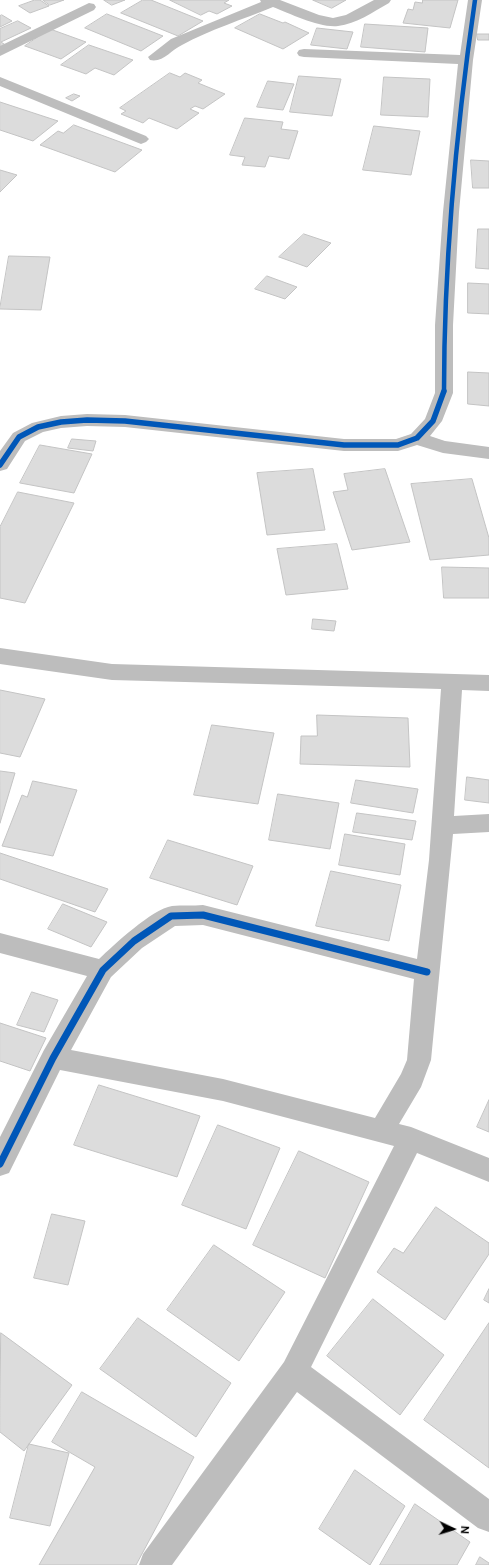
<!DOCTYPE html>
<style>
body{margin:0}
#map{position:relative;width:489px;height:1565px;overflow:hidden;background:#fff;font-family:"DM Sans",sans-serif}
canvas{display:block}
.north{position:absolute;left:433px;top:1509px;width:40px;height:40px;-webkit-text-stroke:3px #fff;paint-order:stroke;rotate:94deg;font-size:11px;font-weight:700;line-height:16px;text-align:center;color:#000}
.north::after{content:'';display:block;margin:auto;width:14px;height:18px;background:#000;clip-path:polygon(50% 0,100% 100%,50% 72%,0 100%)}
</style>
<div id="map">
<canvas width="489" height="1565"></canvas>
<div class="north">N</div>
</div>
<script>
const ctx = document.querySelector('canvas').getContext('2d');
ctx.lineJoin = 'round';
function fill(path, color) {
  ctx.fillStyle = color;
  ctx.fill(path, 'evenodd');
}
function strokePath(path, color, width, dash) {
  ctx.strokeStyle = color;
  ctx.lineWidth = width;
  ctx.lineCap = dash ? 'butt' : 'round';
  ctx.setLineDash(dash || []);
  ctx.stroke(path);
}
const building = new Path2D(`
 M35,0H40L49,6L30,13L19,6Z
 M43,0H64L50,5Z
 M104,0H125L112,5Z
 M143,0H151L203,21L178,36L121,13Z
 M170,0H229L224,3L232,6L217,14L209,11L201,15Z
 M313,0H346L332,8Z
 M423,0H458L450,28L403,23L408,9L413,10L415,2L422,3Z
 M107,14L163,36L141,51L85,28Z
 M260,14L283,23L285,22L309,33L283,49L235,28Z
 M2,15L12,21L0,27V16Z
 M18,21L31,28L1,42L7,46L0,49V29Z
 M365,24L428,28L425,52L361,47Z
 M317,28L353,32L347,49L311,45Z
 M50,29L86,42L61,59L25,46Z
 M477,34H489V40H478Z
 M89,45L133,60L114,75L95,68L86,74L61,65Z
 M170,73L180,77L185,73L202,80L198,83L225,94L203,109L195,106L190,109L199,113L177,129L149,118L143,123L121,114L126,111L120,108Z
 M299,76L341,79L332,116L290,112Z
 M384,77L430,79L428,117L381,115Z
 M268,81L294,84L283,110L257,107Z
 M74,94L80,96L72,101L66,98Z
 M0,102L58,121L33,141L0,130Z
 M245,118L283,122L281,129L298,131L289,159L269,156L265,167L242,165L245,157L230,155Z
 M74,125L142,150L115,172L40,145L58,131L63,133Z
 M374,126L420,131L411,175L363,170Z
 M471,160L489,161V188H473Z
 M0,170L17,175L0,192Z
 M478,229H489V269L476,268Z
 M304,234L331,243L307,267L279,257Z
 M9,256L50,257L41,310L0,309Z
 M267,276L297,287L285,299L255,289Z
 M468,283L489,284V314L468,313Z
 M468,372L489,373V406L468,404Z
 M72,439L96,441L93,451L68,448Z
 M40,445L92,454L74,493L20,483Z
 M313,469L325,530L267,535L257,473Z
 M385,469L410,542L352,550L333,492L348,490L344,474Z
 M472,479L489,538V555L430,560L411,484Z
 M18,492L74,503L25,603L0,598V527Z
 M337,544L348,589L286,595L277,549Z
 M442,567L489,568V598H444Z
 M313,619L336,621L334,631L312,629Z
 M0,690L45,699L20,757L0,753Z
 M317,715L408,718L410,767L300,764L301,736H317Z
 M212,725L274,733L258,804L194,795Z
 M0,771L15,773L0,823Z
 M467,777L489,780V803L465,800Z
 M356,780L418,789L413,813L351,803Z
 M33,781L77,790L53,856L2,846L22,795L27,797Z
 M278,794L339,803L330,849L269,840Z
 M357,813L416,821L412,840L353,832Z
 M345,834L405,844L400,875L339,865Z
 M168,840L253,866L237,905L150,878Z
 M0,853L108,889L95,912L0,879Z
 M331,871L401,885L389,941L316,926Z
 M63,904L107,922L91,947L48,929Z
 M32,992L58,1000L44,1032L17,1025Z
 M0,1023L46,1038L30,1071L0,1061Z
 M99,1085L200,1116L177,1177L74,1145Z
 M489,1100V1132L477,1127Z
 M218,1125L280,1148L246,1229L182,1205Z
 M299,1151L369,1182L325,1278L253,1245Z
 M436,1207L489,1243V1254L445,1320L377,1272L394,1248L403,1253Z
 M52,1214L85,1221L68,1285L34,1278Z
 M214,1245L285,1292L239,1361L167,1310Z
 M489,1289V1303L484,1300Z
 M373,1299L444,1355L400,1415L327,1356Z
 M138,1318L231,1383L196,1437L100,1369Z
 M489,1323V1468L424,1420Z
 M1,1333L72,1385L24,1451L0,1432Z
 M82,1392L194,1457L136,1565H39L95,1467L52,1442Z
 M29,1444L69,1453L50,1526L10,1518Z
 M355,1470L405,1506L370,1565L319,1529Z
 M415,1504L470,1542L457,1565H380Z
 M480,1557L489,1563V1565H476Z`);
const minor = new Path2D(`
 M260,0H280L319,15L333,18L346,15L374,0H391L389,3C373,12 356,24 338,26C319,28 291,14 273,7C244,19 209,30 182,45C171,50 163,63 150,60L148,57L171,39L261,2Z
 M468,0H482L473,60L459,212L453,325V393L442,421L430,436L445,441L489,447V459L443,453L417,445L398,451H344L125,427L87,426L61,428L43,432L25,441L7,469L0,471V451L13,433L32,423L61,416L87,414L125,415L344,439H396L411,434L425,419L435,393V325L443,212L458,64L304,57L299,56L297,53L299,50L304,49L460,55Z
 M89,3L94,4L96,7L94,10L0,56V46Z
 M0,77L146,136L149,139L146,142L141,144L136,142L0,86Z
 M0,648L112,664L489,675V691L462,690L454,816L489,814V832L453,834L431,1060L421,1087L399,1124L411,1127L489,1158V1182L417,1153L311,1367L489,1499V1532L478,1528L297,1392L172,1565H139L143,1554L284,1362L394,1146L223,1101L60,1070L9,1173L0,1176V1137L44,1050L87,976L0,953V933L99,959C114,945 152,909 172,906C182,905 193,906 203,905L417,959L429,860L441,689L112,680L0,664ZM203,925L414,979L407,1060L401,1074L375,1118L223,1079L71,1050L111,977L142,948L175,926Z`);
const cyclewayFar2 = new Path2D(`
 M444,392C444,261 456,130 475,0`);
const cyclewayFar1 = new Path2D(`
 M0,465L19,437L38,427L61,422L87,420L125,421L344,445H398L417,438L433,421L444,391`);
const cycleway = new Path2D(`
 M0,1164L53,1058L103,970L134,941L171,916L203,915L427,972`);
fill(building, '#dcdcdc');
strokePath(building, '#c4c4c4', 1);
fill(minor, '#bdbdbd');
strokePath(cyclewayFar2, '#0057b8', 4.5);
strokePath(cyclewayFar1, '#0057b8', 5.5);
strokePath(cycleway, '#0057b8', 7);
</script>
